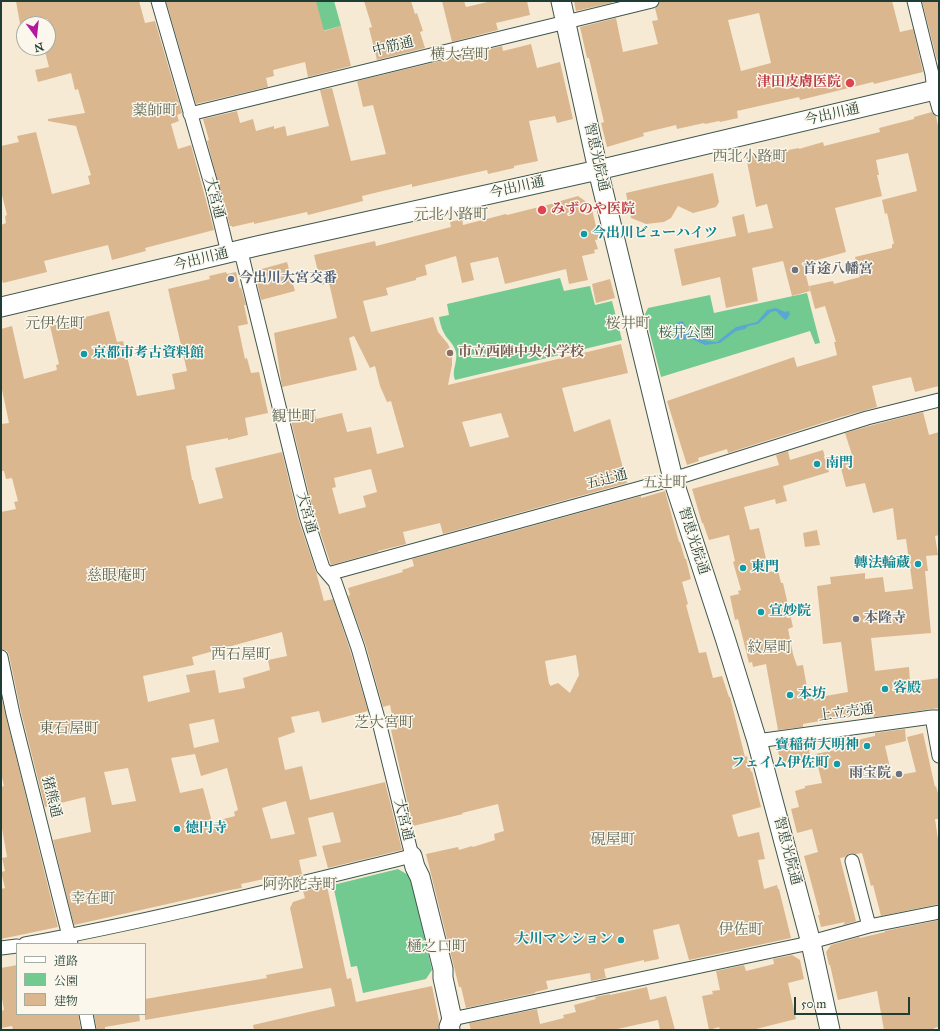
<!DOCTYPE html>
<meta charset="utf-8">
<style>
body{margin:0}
#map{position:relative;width:940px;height:1031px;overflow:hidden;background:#f6ead4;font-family:"IM FELL Great Primer","Noto Serif JP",serif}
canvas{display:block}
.frame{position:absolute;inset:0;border:2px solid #1f3d34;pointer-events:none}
.legend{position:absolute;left:16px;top:943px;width:130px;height:72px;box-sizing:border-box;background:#fbf7ec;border:1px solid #a3ada2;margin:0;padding:5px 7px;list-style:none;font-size:12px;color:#1f3d34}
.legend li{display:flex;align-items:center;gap:8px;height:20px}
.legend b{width:20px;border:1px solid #a3ada2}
.north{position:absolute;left:16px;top:16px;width:40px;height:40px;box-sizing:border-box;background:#fbf7ec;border:1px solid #a3ada2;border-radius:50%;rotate:165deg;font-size:11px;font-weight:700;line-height:16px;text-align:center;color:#1f3d34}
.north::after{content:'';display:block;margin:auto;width:14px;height:18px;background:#b5179e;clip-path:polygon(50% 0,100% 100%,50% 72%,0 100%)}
.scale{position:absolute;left:794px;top:997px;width:116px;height:18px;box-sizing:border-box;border:2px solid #1f3d34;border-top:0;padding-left:5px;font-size:12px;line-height:14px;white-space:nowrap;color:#1f3d34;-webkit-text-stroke:3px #fbf7ec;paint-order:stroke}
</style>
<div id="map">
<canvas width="940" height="1031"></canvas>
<div class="frame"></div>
<ul class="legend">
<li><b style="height:5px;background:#fff"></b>道路</li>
<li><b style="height:11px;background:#72ca90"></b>公園</li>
<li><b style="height:11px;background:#dbb790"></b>建物</li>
</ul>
<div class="north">N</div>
<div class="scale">50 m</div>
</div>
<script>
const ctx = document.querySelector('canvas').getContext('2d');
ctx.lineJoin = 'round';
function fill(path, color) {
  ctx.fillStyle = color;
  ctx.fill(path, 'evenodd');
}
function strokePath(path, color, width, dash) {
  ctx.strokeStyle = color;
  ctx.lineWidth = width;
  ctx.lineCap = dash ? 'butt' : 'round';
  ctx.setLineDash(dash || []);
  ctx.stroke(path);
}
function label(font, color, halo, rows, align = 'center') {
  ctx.font = font + ' "IM FELL Great Primer","Noto Serif JP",serif';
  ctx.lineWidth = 3;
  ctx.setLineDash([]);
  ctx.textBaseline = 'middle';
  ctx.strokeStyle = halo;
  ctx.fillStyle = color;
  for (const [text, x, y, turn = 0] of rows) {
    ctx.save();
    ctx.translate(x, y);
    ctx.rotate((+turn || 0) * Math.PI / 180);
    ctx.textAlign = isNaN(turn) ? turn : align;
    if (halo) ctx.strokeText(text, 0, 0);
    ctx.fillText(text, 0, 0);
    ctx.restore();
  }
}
const green = new Path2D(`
 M316,1H334L341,26L311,34Z
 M560,278L564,291L590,286L595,305L612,301L622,340L455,380C451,371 458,362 456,352C454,344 447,339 444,333C441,328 440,322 439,317L449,315L447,304Z
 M807,293L820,343L815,344L810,331L661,377L645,314L648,308L710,295L714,313Z
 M398,869L410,876L432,970L426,979L363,993L357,966L351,967L333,885Z`);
const water = new Path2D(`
 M776,308L785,312L789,311L790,314L787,319L785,320L776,311L771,312L758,324L748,326L745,329L736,331L720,343L705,345L690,338L684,340L675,339L673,331L676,323L683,321L684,323L687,331H697L698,338L707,341L717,342L736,327L757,322L767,310Z`);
const building = new Path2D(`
 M16,1H139L145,23L155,21L182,113L177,115L179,121L171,124L178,149L191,145L214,230L145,248L146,251L112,260L108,245L44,261L47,272L3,283L1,276V225L6,223L5,216L7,215L1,191V146L19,142L17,136L36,132L52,194L90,184L88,176L91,175L76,126L48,121V119L85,113L78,89L75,90L71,73L38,82L35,70L49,67L44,48H48V19L20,24Z
 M166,1H316L324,31L341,26L351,66L308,77L305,62L273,70L274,76L266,78L268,87L196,104Z
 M364,1H411L415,14L417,13L423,31L420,32L425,48L377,60L369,28L372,27Z
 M442,1H464L466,7L492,1H527L530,15L496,23L498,30L452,42Z
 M574,1H612V3L576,11Z
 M660,1H892L900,32L913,29L923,72L874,84L873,82L800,100L799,97L737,111L738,118L720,122L719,121L705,124L704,123L677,129L676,125L643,133L644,136L607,147L601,123L604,122L589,58H587L580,27L616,18L623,52L658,44L652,21L658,20L655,8L658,6ZM759,13L771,63L741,71L728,20Z
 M922,1H939V60H937Z
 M531,44L537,68L560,62L573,119L557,123L555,116L529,121L538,161L514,166V168L488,174L487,170L412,187V184L362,196L363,201L308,215L307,212L254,224V222L232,227V226H230L207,141L209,140L203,119L237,111L240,123L253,119L256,131L274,126V129L285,126L287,136L329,126L320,90L332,88L351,161L386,154L373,105L363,107L357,81L502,46L503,51Z
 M932,112L936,116L939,131V386L915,392L911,377L872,386L877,407L841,417L728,453L727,449L698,458L699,461L687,465L667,401L794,357L797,367L837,355L834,342H836L825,306L815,309L809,286L833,281L834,284L860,277L855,257L892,248V244H894L887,213L885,214L882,200L917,191L908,153L876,160L879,175H877L882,196L835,208L846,252L803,264L810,291L792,296L783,261L752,268L758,301L726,308L720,277L682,286L674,249L736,236L732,217L744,214L748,233L773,228L767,204L756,207L746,157L777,150V152L799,148V149L823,142L824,146L880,132L879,128L914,119V117Z
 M713,173L719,202L716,207L693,213L678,206L671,218L664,222L646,224L631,218L626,193Z
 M578,196L591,205L599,239L595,240L598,249L594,250L595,253L582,256L588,280L569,284L566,269L505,284L498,257L470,263L474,280L462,283L456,256L425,265L427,275L416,278V280L386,288L388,295L363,301L371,332L433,317L438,332L448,344L452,354V365L448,385L621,344L628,373L562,388L574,432L610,419L627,483L443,534L440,523L403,532L406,544L378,551V552L331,565L314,514L290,417L314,411L316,419L342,413L347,432L371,427L377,454L404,447L391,401L387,402L380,386L375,366L370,368L354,336L349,338L357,370L282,387L274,333L337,318L329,283L321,285L314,255L375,241L376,246L451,227L450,222L462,219L463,225L506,214L507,215L555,203L557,202ZM501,413L509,437L470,447L462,422ZM371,469L377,492L363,496L366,507L339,514L332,488L336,487L334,478Z
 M287,262L295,291L261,300L255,273L258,270Z
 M226,272L227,274L236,272L240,289L241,287L246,305H244L248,324L238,326L245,359L247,358L251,373L259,372L268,413L245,418L248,435L228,440V438L186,446L192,480H193L199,504L223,498L215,468L282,452L298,518L316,572L324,601L333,599L350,650L368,711L322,723L319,711L291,717L295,732L278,738L285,770L302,766L310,800L385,782L402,850L328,868L322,846L341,842L333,812L308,818L317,856L299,860L302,874L265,883L264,879L241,884L242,888L230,890L74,925L53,840L91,832L85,797L45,807L21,712L9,655L7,651L1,649V512L16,509L14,502L18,501L12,478L6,479L4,471H1V424L9,423L1,385V329L12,326L24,379L57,370L56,365L59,364L50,326L109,311L117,342L123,341L137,396L175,389L172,374L187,371L168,289L210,279L209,276ZM282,632L287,656L268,660L270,670L243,678L245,688L219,693L215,670L186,675L190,692L148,702L143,676L194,665L192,657ZM214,719L219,742L194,748L189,724ZM195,754L201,776L227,768L238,810L234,812L235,816L212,822L203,788L180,793L171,758ZM128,768L136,801L112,805L104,772ZM286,801L295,834L271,839L262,808Z
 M610,279L615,298L596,303L592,284Z
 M923,412L929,435L939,432V535L935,536L938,555L926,556L928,571H925L931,633L871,638L875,671L909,667L910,682L939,678V708L874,717L873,712L803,724V727L778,730L766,664L753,667L752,662L749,663L738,619L735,620L730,596L739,594L738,591L741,590L733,562L735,561L729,535L709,540L703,523H702L692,489L779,465L776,455L788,451L790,460L823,450L829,472L783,486L787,501L776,504L775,499L744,507L750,530L759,528L769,572L778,570L781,583H783L793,627L788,629L793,654L797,666L803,665L809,699L848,692L841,642L823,644L817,586L831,584L830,577L865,573V579L883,577L885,592L913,589L906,539L897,540L893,508L873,513L865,483L846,487L839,461L853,458L845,433L869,426Z
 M665,491L679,542H680L685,559H686L691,579L682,582L688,604L686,605L699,653L706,652L713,678L722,676L729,697H730L745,757L747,756L751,772L752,771L761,807L732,815L738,837L759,832L765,859L758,860L764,889L777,885L778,889H779L791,938L689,960L679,924L653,930L659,959L644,962V960L604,969L606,978L591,981L590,973L546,981L548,989L535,992V993L466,1008L461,987H459L426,854L458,847L459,850L472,846L473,847L495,840L494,834L504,831L498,804L462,813L463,814L413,826L391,730L395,729L390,705L383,707L366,646L348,596L350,595L348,588L403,572L402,570L414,566L412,559L641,496V498ZM576,655L579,675L570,693L558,683L550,686V684H549L545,661Z
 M817,530L820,545L805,547L803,533Z
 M1,696L58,927L1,939V889L5,888L1,872L5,871L2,858L7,857L1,823V787L4,786L1,773Z
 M905,729L906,741L885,746L892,776L916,772L907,737L923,733L935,787L936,786L939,797V819H935L939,846V904L881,916L873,885L871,886L862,853L856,854L850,853L845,857L840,858L856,921L843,925L845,922L821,927L818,915H820L804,856L818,852L812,829L797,833L791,809L799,807L795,791L805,788V786L822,783L815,754L835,750L834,745L875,736V733Z
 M807,742L811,758L781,765L777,746Z
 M327,886L347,979L351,978L356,1002L432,986L439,1021L438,1030H254L253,1025L335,1006L331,988L145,1020V999L267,978L266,975L303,968L290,908L293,902L305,898L303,891Z
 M939,920V1027L934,1028V1030H884L877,991L838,1000L830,965H829L826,952L831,945L859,937L860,938L885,932V931Z
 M792,955L800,960L804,979L788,983L796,1019L752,1030H720L719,1027L709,1030L702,996L713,994L712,991L720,990L716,971L744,965L746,971L774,964L773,959Z
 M17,965V1014H78L81,1030H13L12,1026L1,1028V1011L4,1010L1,993V968Z
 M647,987L650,1000L666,996L675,1030H660L658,1020L613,1030H471L469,1023L537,1009L540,1024L564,1018L563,1015L576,1012L574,1005L596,999L595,997L610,994V995Z
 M94,1014H139L140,1021L105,1027V1030H97Z`);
const street = new Path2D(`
 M914,1L932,74L934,91L939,109
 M190,114L652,1
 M328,574L673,479L867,418L939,400
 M1,657L13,714L71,944
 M932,717L939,756
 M757,741L932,717H939
 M852,861L869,926
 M25,944C155,920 284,887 412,856L379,722L358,648L335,582L323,568L306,516L242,256L228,253L213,191L158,1
 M1,948L17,946
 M86,1014L89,1030
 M452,1019L800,945L869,926L939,912`);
const secondary = new Path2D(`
 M561,1L598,170L673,479L726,641L757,741L811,943L830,1030
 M1,307L257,246L598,170L939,89
 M412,856L415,867L420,877L443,969V978L452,1019L449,1027L450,1030`);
const markers = [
 [850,83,5,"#e0444e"],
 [542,210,5,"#e0444e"],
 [584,234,4,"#0f9aa8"],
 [795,270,4,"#6b7280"],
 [231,279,4,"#5c6f8a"],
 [450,353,4,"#8d6e63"],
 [84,354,4,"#0f9aa8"],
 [817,464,4,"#0f9aa8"],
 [918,564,4,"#0f9aa8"],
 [743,568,4,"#0f9aa8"],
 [761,612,4,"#0f9aa8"],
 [856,619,4,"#6b7280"],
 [885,689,4,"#0f9aa8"],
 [790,695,4,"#0f9aa8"],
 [867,746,4,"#0f9aa8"],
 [837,764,4,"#0f9aa8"],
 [899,774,4,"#6b7280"],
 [177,829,4,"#0f9aa8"],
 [621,940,4,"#0f9aa8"]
];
const streetNames = [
 ["中筋通",393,47,-14],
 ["今出川通",832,115,-13],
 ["智恵光院通",596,157,77],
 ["今出川通",517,188,-13],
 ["大宮通",214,198,75],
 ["今出川通",201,260,-14],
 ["五辻通",607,480,-15],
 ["大宮通",306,513,74],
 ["智恵光院通",693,541,72],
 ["上立売通",846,713,-8],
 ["猪熊通",51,797,76],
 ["大宮通",403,820,76],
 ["智恵光院通",787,851,75]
];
const healthNames = [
 ["津田皮膚医院",841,83],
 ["みずのや医院",551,210,"left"]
];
const cultureNames = [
 ["今出川ビューハイツ",592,234],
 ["京都市考古資料館",92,354],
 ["南門",825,464],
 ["轉法輪蔵",910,564,"right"],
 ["東門",751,568],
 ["宣妙院",769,612],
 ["客殿",893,689],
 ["本坊",798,695],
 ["寶稲荷大明神",859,746,"right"],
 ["フェイム伊佐町",829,764,"right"],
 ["徳円寺",185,829],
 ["大川マンション",613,940,"right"]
];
const worshipNames = [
 ["首途八幡宮",803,270],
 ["本隆寺",864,619],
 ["雨宝院",891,774,"right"]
];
const serviceNames = [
 ["今出川大宮交番",239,279]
];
const parkNames = [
 ["桜井公園",686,334]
];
const educationNames = [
 ["市立西陣中央小学校",458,353]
];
const neighbourhoodNames = [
 ["横大宮町",460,55],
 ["薬師町",155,111],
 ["西北小路町",750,157],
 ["元北小路町",451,215],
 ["元伊佐町",55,324],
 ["桜井町",628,324],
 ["観世町",294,417],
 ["五辻町",665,483],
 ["慈眼庵町",117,576],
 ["紋屋町",770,648],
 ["西石屋町",241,655],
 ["芝大宮町",384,723],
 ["東石屋町",69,729],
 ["硯屋町",613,840],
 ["阿弥陀寺町",300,885],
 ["幸在町",93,899],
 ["伊佐町",741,930],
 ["樋之口町",437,947]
];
fill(green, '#72ca90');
fill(water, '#59a7d2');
fill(building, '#dbb790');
strokePath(street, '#3f574c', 15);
strokePath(secondary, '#3f574c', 21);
strokePath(street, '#fff', 13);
strokePath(secondary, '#fff', 19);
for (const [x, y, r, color] of markers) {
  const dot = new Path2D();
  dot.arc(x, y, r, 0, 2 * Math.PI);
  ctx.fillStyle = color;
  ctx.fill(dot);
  strokePath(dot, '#fbf7ec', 1.5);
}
label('14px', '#1f3d34', '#fbf7ec', streetNames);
label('bold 14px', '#be3a42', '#fbf7ec', healthNames, 'right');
label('bold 14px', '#0d838f', '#fbf7ec', cultureNames, 'left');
label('bold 14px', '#5b616d', '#fbf7ec', worshipNames, 'left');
label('bold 14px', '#4e5e75', '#fbf7ec', serviceNames, 'left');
label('14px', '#34604b', '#fbf7ec', parkNames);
label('bold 14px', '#785e54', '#fbf7ec', educationNames, 'left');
label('15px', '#616854', '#fbf7ec', neighbourhoodNames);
</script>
